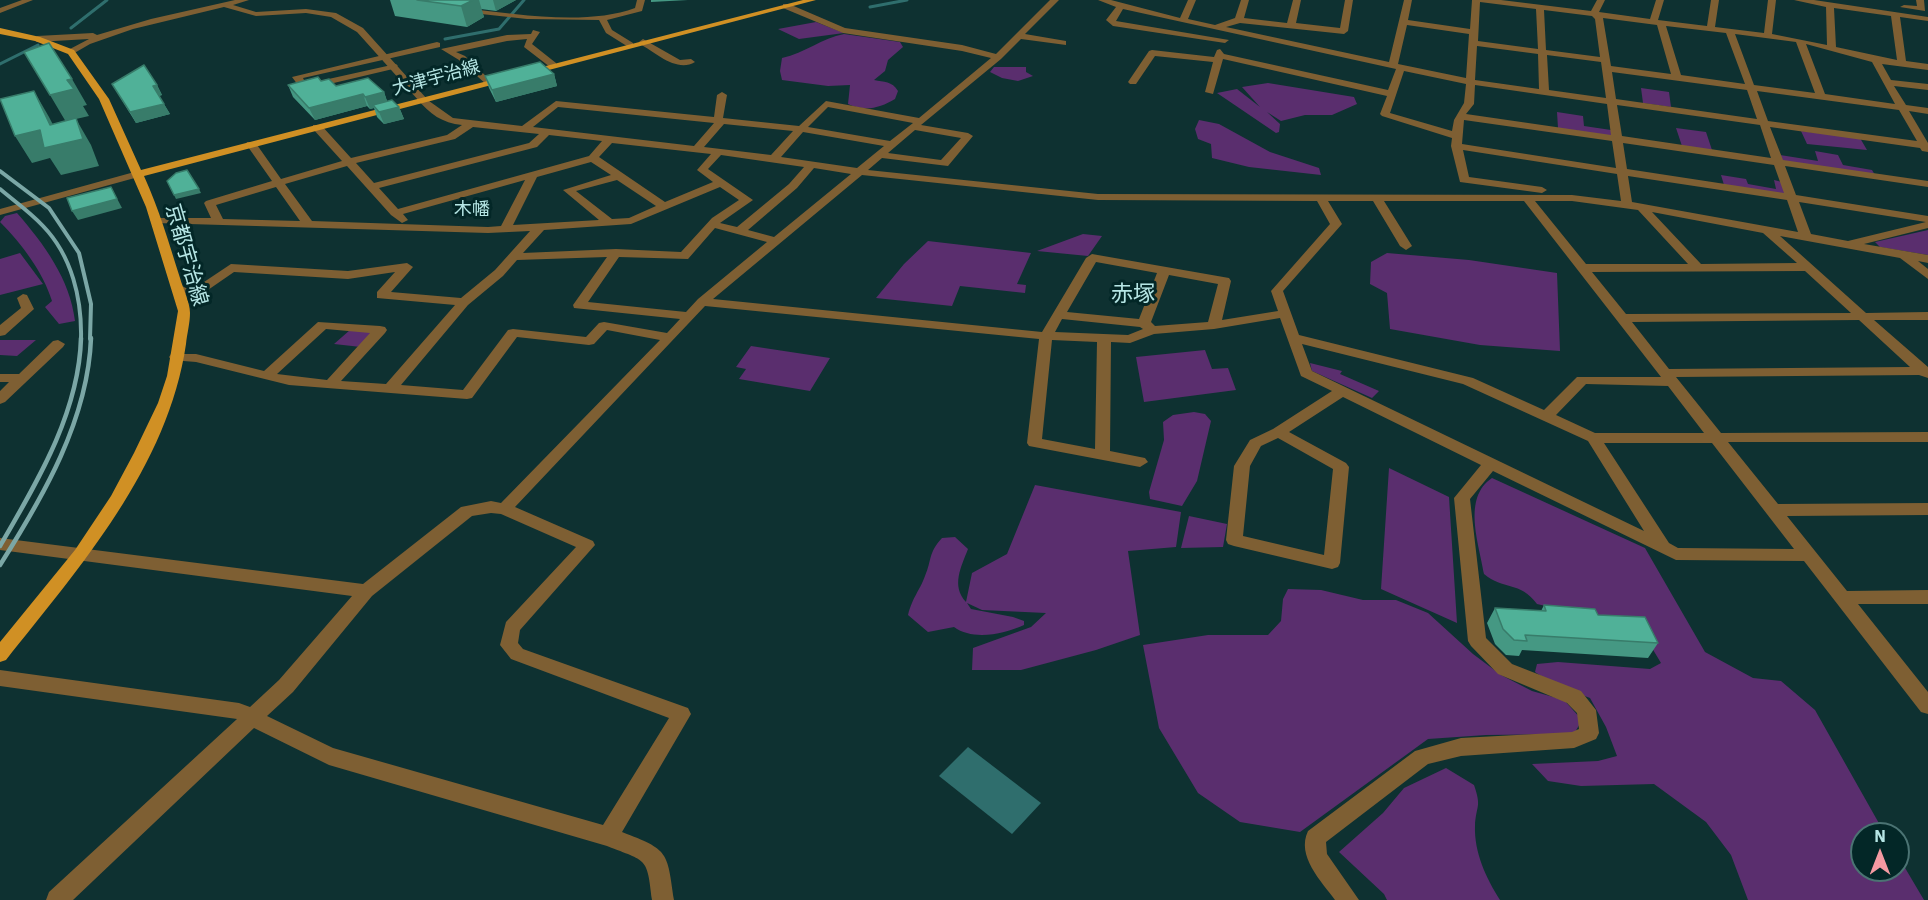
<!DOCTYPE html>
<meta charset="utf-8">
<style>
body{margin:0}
#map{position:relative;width:1928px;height:900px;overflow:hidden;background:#0e3131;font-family:"IBM Plex Sans",sans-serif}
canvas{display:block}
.north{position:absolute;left:1850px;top:822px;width:60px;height:60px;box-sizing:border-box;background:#032727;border:2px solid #4b7373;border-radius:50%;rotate:0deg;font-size:16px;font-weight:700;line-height:24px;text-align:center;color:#b6e6e5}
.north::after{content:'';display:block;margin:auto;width:21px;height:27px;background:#f49aa2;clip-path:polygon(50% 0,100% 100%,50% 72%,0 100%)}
</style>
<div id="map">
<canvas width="1928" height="900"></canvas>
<div class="north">N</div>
</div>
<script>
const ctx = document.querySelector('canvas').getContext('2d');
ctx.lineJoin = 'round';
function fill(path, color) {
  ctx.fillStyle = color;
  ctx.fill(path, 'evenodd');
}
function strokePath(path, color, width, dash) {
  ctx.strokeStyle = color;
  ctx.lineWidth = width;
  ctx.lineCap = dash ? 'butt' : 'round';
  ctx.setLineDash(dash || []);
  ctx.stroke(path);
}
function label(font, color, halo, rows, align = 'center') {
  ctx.font = font + ' "IBM Plex Sans","Noto Sans JP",sans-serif';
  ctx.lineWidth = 6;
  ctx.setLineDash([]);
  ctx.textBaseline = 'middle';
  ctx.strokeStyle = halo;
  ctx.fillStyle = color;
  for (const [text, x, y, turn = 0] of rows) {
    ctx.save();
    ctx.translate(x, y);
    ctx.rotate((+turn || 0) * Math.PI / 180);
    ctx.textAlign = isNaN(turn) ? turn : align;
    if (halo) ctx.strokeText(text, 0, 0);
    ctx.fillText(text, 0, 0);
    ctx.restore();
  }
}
const green = new Path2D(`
 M816,22L844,33L799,39L778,29Z
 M844,34L900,42L903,47L888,60L885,71L874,80C884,82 892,81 898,91L895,99C880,108 865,112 848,104L850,85L828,86L782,80L780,71L782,58C805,53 822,38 844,34Z
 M994,67H1026V72L1033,76L1018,81L1002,78L990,72Z
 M1268,83L1354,97L1357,104L1332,115H1305L1281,121L1267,112L1280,124L1279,132L1276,133L1217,93L1237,89L1260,107L1242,87Z
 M1641,88L1669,92L1671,107L1643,103Z
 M1557,112L1583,116L1584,126L1611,130L1612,136L1558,128Z
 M1199,120L1219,124L1270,152L1319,168L1321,175L1249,167L1212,158L1211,144L1198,139L1195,129Z
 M1676,128L1706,132L1712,150L1682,146Z
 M1801,131L1860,138L1867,150L1807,144Z
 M1815,151L1838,155L1843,165L1872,170L1875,175L1782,161L1780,155L1818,161Z
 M1721,175L1746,179L1748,184L1776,189L1774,180L1782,182L1786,195L1724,185Z
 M17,213C44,244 70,279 75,321L59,324L45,307L52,301C43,272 22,244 0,222L5,216Z
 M1928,230V255L1880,247L1875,242Z
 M1083,234L1102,236L1088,256L1037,251Z
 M928,241L1031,253L1017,284L1026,285L1025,293L960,286L952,306L876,298L904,264Z
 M20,253L43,284L0,295V259Z
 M1387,253L1469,260L1557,273L1560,351L1480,345L1390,329L1387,293L1370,284L1371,262Z
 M350,330L370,332L371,335L361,347L334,344Z
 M0,340H36L17,356L0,355Z
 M751,346L830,358L810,391L739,379L746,369L736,367Z
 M1205,350L1212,369L1228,368L1236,390L1144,402L1136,357Z
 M1310,363L1342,371L1340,374L1379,391L1372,398L1312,371Z
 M1194,412L1205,414L1211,421L1197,481L1182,506L1150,499L1149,492L1164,440L1163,422L1173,415Z
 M1389,468L1449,497L1457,623L1381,589Z
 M1492,478L1645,548L1705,652L1753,678L1781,681L1815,710L1885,834H1862V870H1898V856L1924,900H1748L1731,855L1706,822L1654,784L1581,786L1548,781L1532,764L1598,761L1617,756L1606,727L1590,698L1553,684L1535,672L1537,664L1558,662L1650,669L1661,663L1640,628L1537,604C1520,581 1503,590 1484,574C1479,543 1462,498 1492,478Z
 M1035,485L1181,512L1176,547L1128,551L1140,635L1096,650L1021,670H972L973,648L1031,627L1046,613L982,610L967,603L971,609L1013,617L1024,621V625C1004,634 973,641 954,627L928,632L908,615C913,596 919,592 925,576C932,560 928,553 942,538L955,537L968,549C961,567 951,586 966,602L972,573L1007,554Z
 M1189,516L1227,524L1223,547L1181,548Z
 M1288,589L1321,590L1363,600H1396L1428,613L1473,654L1501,675L1532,691L1564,700L1582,720L1574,734L1486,735L1428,739L1300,832L1240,822L1198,793L1159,728L1143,645L1208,635H1268L1281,621L1283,599Z
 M1446,768L1474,785C1482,808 1476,805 1475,826C1474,852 1486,878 1500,900H1387L1384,894L1339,852L1383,813L1404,788Z`);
const water = new Path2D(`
 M968,747L1041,803L1012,834L939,776Z`);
const stream = new Path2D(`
 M870,7L907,0
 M71,28L107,0
 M445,39L499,29L524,0
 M0,64L38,45`);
const minor = new Path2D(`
 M637,0H645L642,11L607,20L612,30L633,43V47L630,48L606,33L599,20L527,19L463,12L459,10L463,8C514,14 587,26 635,8Z
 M1050,0H1059L1025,34L1066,41V45L1021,39L1001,59L921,125L968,133L973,136L948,166L882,158L868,170L1098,194L1572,195L1621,201L1617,174L1463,150L1469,177L1542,187L1547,190L1542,193L1460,182L1451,146L1452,138L1382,116L1380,114L1387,96L1223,59L1213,94L1205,92L1213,62L1155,56L1136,84H1130L1128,82L1149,51L1152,50L1214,57L1217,50L1220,49L1224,54L1388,90L1396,69L1123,9L1116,21L1229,40L1225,43L1113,26L1106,20L1116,7L1098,0H1111L1180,18L1188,0H1196L1188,19L1215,25L1235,18L1241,0H1249L1244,18L1287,23L1293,0H1301L1296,23L1340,28L1345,0H1353L1348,31L1344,34L1240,23L1226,27L1389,62L1404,0H1412L1408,20L1470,29L1472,0H1501L1591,11L1597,0H1605L1599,12L1650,19L1656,0H1664L1658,20L1707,26L1711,0H1719L1715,27L1764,33L1768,0H1776L1772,34L1827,45L1826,7L1794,0H1814L1928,17V21L1900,17L1906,61L1928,64V70L1882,64L1891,80L1928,84V90L1894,86L1906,105L1928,108V114L1909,111L1928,143V152L1922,151L1920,148L1770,127L1783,160L1928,181V187L1785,166L1796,195L1928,216V228L1864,244L1928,255V263L1918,261L1928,269V279L1900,258L1780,236L1866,313L1928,312V320H1874L1928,367V378L1919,375L1676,377L1721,433L1928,432V442H1728L1778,504L1928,503V515L1787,516L1847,591L1928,590V604H1858L1928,692V714L1921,712L1804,561L1676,560L1493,471L1470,499L1486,638L1512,664L1581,691L1596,710L1599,733L1596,739L1574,748L1461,756L1428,764L1326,842L1327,854L1359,900H1335C1321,881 1296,856 1308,831L1415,751L1461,738L1572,732L1579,729L1577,713L1567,703L1498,674L1471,646L1468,641L1454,498L1481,465L1343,397L1289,432L1346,463L1349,467L1340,563L1338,567L1332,569L1234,546L1228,544L1226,540L1234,466L1250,440L1273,429L1332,391L1301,376L1280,318L1214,329L1154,334L1130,343L1111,342L1110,451L1145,458L1148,462L1140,467L1029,446L1027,443L1039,339L705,306L515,507L593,541L595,545L520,630L518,643L523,649L688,708L691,714L622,832C669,850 667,851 674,900H652C647,856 647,862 607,846L329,765L254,728L73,900H46L49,892L237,719L0,686V670L239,703L250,707L279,680L352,596L0,550V538L363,584L461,507L491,501L501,503L660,340L607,330L594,344L589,345L517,337L472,398L467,399L289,385L196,362L171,360L169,357L171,354H196L264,371L318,322L380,326L385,327L387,330L385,333L341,381L386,384L455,305L377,298V292L395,272L348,279L234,272L205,292L178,295L172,291L178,287L198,286L231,264L348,271L407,263L413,267L391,292L461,298L495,270L530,231L488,233L156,223L150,220L152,218H211L204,203L206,201L272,181L246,144L247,142H255L281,179L342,161L313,129V125H321L351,158L447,135L462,125C442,123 430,114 417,99L422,96L453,118L522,126L556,101L714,117L717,95L722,92L727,95L723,118L799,126L826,101L919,118L991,58L962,51L843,33L783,8V4H789L845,28L962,45L996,54ZM1480,2L1536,9L1538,49L1478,41ZM1834,8L1891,16L1897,60L1836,47ZM1544,10L1592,16L1595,19L1600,57L1546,50ZM1603,18L1657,25L1671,74L1611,66ZM1407,25L1469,34L1466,78L1398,64ZM1666,26L1726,33L1745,84L1681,75ZM1735,34L1796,42L1815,93L1754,85ZM1806,44L1872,62L1895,104L1825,94ZM1477,46L1538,54L1539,89L1475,80ZM1547,55L1601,62L1606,98L1549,90ZM1404,71L1466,84L1464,103L1454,120L1452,131L1390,113ZM1612,72L1747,90L1757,119L1616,99ZM1475,85L1607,104L1611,135L1466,114L1474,104ZM1757,91L1899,110L1917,141L1768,121ZM1617,105L1760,125L1771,158L1622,136ZM558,107L714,123L694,146L533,127ZM828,107L913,123L890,141L808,127ZM1464,120L1612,141L1616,168L1462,144ZM724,124L793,131L771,155L704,147ZM473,127L539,134L529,143L374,183L356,163L455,139ZM915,130L961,138L941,160L888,153ZM803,132L884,146L857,168L781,157ZM549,135L602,141L589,156L398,209L379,188L537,147ZM612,143L711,154L697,170L713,182L665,202L599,157ZM1623,143L1774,165L1784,193L1627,169ZM721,155L804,167L789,184L737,227L720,223L753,200L708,169ZM591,162L611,175L563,190L599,220L513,225L537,177ZM347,166L391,215L402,223L408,220L403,214L525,180L501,226L488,227L312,221L285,184ZM814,168L851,174L774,237L748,230L797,188ZM862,175L1098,200L1317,201L1330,224L1271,291L1278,311L1222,320L1231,281L1229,278L1092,254L1086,258L1042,332L713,299ZM1628,176L1787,200L1798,232L1632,202ZM617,180L656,206L629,218L612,219L576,191ZM276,187L300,221L223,219L216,205ZM720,187L739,200L712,218L681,252L616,249L523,253L544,230L631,224ZM1328,201H1373L1400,246L1406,250L1412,246L1384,201H1524L1661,377H1577L1544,410L1473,378L1299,335L1283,291L1342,224ZM1535,201H1572L1638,210L1688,264H1586ZM1799,202L1926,222L1848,241L1811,234ZM1652,212L1763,233L1797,263L1701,264ZM715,228L767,242L698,299L686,312L588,302L619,257L688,259ZM607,257L573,305L574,308L680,319L667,333L604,322L599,323L586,337L513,329L508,330L463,390L401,385L468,305L503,276L517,260ZM1096,262L1157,273L1139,319L1067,312ZM1805,271L1851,313L1626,314L1592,272ZM1169,275L1218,284L1208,322L1155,326L1151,322ZM1062,319L1140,327L1143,329L1128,335L1055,332ZM1859,320L1910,367L1669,369L1632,322ZM326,329L370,333L327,380L277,374ZM1052,340L1097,342L1095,449L1042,439ZM1302,344L1463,384L1588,441L1644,531L1312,371ZM1586,384L1668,386L1704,433H1595L1556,415ZM1278,438L1333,469L1324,555L1243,536L1250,466L1261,446ZM1604,443H1712L1794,549L1678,548L1669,543ZM491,513L501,514L576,547L506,622L500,645L511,659L669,718L603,825L333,748L267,716L293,692L372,596L472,516Z
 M1916,0H1924L1925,11L1900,7L1904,5L1917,6Z
 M533,30L540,32L532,44L556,63V67H550L524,47L527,39L507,41L456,52L465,56L490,80V84L487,85L459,60L441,49L507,35L531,34Z
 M643,39L680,60L691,59L695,62C677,73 656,53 640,44L639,42Z
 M437,42L440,43V47L303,78L306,84L396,64L398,66L393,69L304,90L301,89L292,77Z
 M23,294L27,295L34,309L5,335L0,336V325L21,308L17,298Z
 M58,340L65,344L63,347L5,402L0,404V391L9,382H0V374H19L53,341Z`);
const tertiary = new Path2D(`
 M22,0H33L0,13V8Z
 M235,0H249L233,5L256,12L306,9L336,13L363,28L427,99L419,101L357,32L331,17L306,13L256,16L224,7L133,29L90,44L71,55L67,52L68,50L89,39L37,42L33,39L37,36L93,33L97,35L151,19Z
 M138,171L143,174L142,176L0,215V209Z`);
const primary = new Path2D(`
 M803,0H816L144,176C159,209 169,243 180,278C183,289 190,302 190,313C190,323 187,334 186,344C168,467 80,567 6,660L0,662V642L75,550L111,496L134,453L158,403L167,376L178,311L146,207L99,99L68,54L35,41L0,34V28L40,37L74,50L109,99L141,170Z`);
const railFar1 = new Path2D(`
 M0,171L49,208L79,253L91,304L90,339
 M0,189C14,201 30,212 43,226C72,256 82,299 81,339`);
const rail = new Path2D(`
 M0,546C37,482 79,413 81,338
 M0,565C43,497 88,420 91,338`);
const wall = new Path2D(`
 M390,0H516L496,11L481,9L484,17L467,27L395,16Z
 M651,0H688L651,2Z
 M554,74L557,86L496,102L489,88L485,76Z
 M321,81L336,86L384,92L387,101L399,107L404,119L384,124L377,117L374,108L370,109L367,106L315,120L293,97L288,85Z
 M112,84L157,85L162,95L159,96L170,114L136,123Z
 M1544,605L1598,615L1658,643L1648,658L1522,650L1519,656L1506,655L1495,644L1487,623L1495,608L1541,611Z`);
const shadedWall = new Path2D(`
 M473,0H479L484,17L467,27L461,6Z
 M493,0H516L496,11Z
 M554,74L557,86L496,102L492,90Z
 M72,79L87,105L83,106L89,116L76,119L91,145L99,166L61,175L50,158L32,163L15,136L50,125L34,91L49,117L63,144L66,122L50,95L67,80Z
 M157,85L162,95L158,96L153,86Z
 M384,92L388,104L373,105L374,108L370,109L365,97Z
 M363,94L367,106L315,120L309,108Z
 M164,104L170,114L136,123L130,112Z
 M399,107L404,119L384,124L379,112Z
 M111,187L122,208L78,220L72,211Z
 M199,189L201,193L176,199L174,195Z`);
const building = new Path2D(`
 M417,0H473L461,6Z
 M49,43L72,79L67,80L74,89L50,95L24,52Z
 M540,62L554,74L492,90L485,76Z
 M144,65L157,85L153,86L164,104L130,112L112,84Z
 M318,77L321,81L329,79L336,86L368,78L384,92L365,97L363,94L309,108L288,85Z
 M34,91L50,125L76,118L83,139L44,148L40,130L15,136L0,99Z
 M392,100L399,107L379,112L373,105Z
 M187,170L199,189L174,195L167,181L176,173Z
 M111,187L117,199L72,211L67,198Z
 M1544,605L1595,609L1598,615L1645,617L1658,643L1525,635L1527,641L1514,640L1503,629L1495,608L1546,611Z`);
const farStreetnames = [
 ["大津宇治線",436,78,-15]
];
const farNeighbourhoodnames = [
 ["木幡",472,210]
];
const streetNames = [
 ["京都宇治線",186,255,74]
];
const neighbourhoodNames = [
 ["赤塚",1133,295]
];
fill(green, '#5a2e6e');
fill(water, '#2f6e6d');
strokePath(stream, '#2f6e6d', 3);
fill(minor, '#7e5f33');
fill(tertiary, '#7e5f33');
fill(primary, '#d09024');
strokePath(railFar1, '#7ba7a6', 4);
strokePath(rail, '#7ba7a6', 4.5);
fill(wall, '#459883');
fill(shadedWall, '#387c6a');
fill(building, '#50b198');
strokePath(building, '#387c6a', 1.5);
label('18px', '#b6e6e5', '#032727', farStreetnames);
label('18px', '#b6e6e5', '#032727', farNeighbourhoodnames);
label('21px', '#b6e6e5', '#032727', streetNames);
label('22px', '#b6e6e5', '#032727', neighbourhoodNames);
</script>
